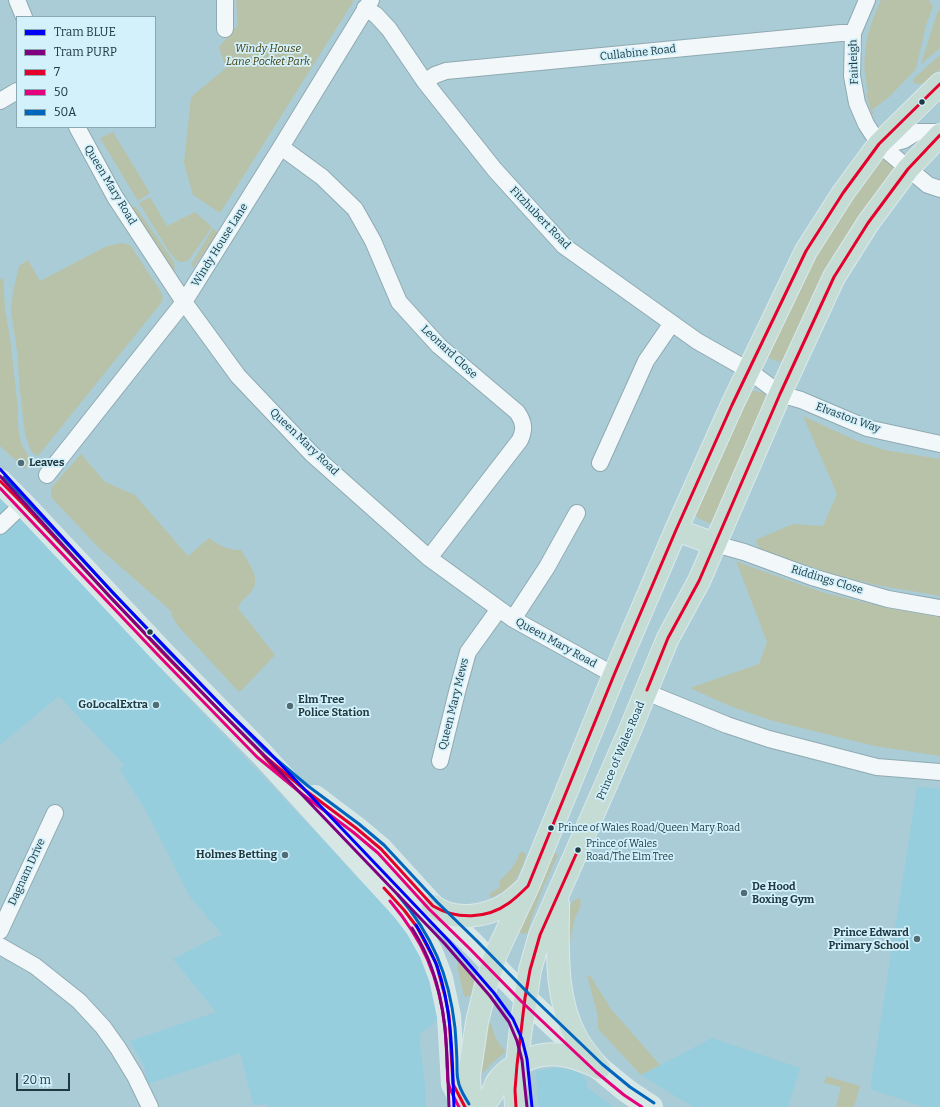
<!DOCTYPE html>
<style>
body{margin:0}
#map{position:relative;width:940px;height:1107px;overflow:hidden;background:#aaccd6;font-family:Bitter,serif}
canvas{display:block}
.legend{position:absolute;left:16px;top:16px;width:140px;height:112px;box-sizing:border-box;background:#d3f1fb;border:1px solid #8ba8b1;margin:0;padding:5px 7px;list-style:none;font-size:12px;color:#203a42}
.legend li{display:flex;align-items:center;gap:8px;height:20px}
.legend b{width:20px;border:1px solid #8ba8b1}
.scale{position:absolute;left:16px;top:1073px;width:54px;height:18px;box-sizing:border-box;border:2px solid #203a42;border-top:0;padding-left:5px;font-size:12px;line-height:14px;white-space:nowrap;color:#203a42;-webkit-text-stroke:3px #d3f1fb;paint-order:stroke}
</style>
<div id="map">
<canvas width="940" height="1107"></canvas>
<ul class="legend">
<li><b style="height:5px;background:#00f"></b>Tram BLUE</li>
<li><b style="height:5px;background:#800080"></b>Tram PURP</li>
<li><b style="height:5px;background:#e4002b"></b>7</li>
<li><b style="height:5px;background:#e5007d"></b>50</li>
<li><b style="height:5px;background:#0065bd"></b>50A</li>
</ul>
<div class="scale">20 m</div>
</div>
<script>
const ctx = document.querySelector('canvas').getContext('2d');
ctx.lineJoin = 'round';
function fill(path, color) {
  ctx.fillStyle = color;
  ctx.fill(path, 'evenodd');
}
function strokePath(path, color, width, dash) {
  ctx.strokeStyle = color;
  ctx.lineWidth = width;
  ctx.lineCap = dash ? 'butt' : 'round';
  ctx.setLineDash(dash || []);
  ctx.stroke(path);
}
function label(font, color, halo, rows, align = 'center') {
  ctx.font = font + ' Bitter,serif';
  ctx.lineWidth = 3.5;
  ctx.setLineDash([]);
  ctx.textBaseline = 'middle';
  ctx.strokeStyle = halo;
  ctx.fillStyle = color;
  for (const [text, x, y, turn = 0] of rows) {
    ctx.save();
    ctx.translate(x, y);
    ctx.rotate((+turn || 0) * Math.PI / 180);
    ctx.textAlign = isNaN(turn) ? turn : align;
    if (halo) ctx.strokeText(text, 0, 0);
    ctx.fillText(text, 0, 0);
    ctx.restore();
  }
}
const built = new Path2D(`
 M0,499L47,546L153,657L169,678L330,847L357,878L369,886L398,914L433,979L439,1017L431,1026L419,1034L425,1085L426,1107H268V1104L253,1105L240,1053L148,1084L144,1066L130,1041L216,1012L173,959L222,934L190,897L146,811L120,770L124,765L59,696L0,745Z
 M917,787L940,788V1107H924L870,1089Z
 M712,1038L800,1068L788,1107H694L685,1102L641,1075Z
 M556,1068L572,1070L581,1074L586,1079L588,1088L614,1107H538L536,1071Z`);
const green = new Path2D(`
 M236,0H353V2L220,213L193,195L184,163L191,97L226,68L219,47L238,25Z
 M881,0H929L933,7L926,25L916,69L889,97L872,110L874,113L872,115L866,94L868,93C866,80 863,67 865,55C866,35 873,18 881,0Z
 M938,10H940V48L921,64Z
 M940,55V69C932,76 926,86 915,84L913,81L914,78Z
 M113,132L150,193L138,201L100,138Z
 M884,155L897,169L784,359L779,362L767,357L781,318L831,227Z
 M150,197L167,226L195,212L212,227L188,261L181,262L176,260L168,250L139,203Z
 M135,206L174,262L175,270L172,269L169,264L132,208Z
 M213,228L217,232V234L193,268L192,266V263Z
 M122,243L130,245L161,292L163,298L161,303L38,456L32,452L29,446L25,433L20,391L17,351L11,311L13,292L19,266L28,260L40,281L107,246Z
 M3,278L5,309L10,338L18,409V427L21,443L31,461L25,469L0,446V280Z
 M752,391H755L764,393L766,397V401L713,523L711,524L698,518L695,514L748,394Z
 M803,416L857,441L885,450L940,459V596L876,585L836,575L761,550L755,540L793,524L823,526L837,494Z
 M81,454L105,482L135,495L188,556L209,538C221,546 226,550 241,550C247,561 262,578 252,591C246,598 242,599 238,608L275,655L242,690L239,692L178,626L172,616L171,611L98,547L52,498L51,493V488Z
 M736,561L762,571L825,593L888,608L940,617V756L875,746L773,721L730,706L690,688L759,664L767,642Z
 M521,852H523L526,854C525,862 518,877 513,884C508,890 498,894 491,898L489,894L500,887L499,881C507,874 517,864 519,854Z
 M554,853H556L557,854V857L543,888L532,917L528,933L522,934L520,932V928Z
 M578,898L580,899L581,905L575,918L571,936L570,944L567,946C567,934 564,903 578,898Z
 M458,963H460L474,980L471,995L466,997L464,996L463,992L457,965Z
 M587,975L591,977L611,1009L660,1065L641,1075L598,1029L597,1012Z
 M488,1023H491L494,1034L499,1044L505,1050V1052L490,1065L483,1073L481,1072L483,1050Z
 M826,1076L860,1086L854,1107H836L841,1087L824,1083Z`);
const street = new Path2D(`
 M17,0L24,17
 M225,0V29
 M867,0L853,33L852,76L857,103L866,124L879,144L928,185L940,189
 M365,8L376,15L389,29L425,82L495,170L564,246L697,341L748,370L780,394L801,400L867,428L940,444
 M425,82L435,75L446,71L841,33H853
 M0,101L17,91
 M77,127L115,197L184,302L238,376L312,454L429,558L513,619L614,675
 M879,144L893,143L904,140L917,132H940
 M281,147L322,177L355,209L373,241L399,302L439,346L517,412C524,422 525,429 520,440L429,558
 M600,463L646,361L672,323
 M47,475L184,302L281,147L371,0
 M0,526L23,504
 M715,544L744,552L812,577L888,599L940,608
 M513,619L547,567L577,513
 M646,692L727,725L769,739L877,767L940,772
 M440,761L457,692L468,652L499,609
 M0,931L55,813
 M0,946L35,966L79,1001L103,1027L118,1048L135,1076L150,1107`);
const primary = new Path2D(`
 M0,481L23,504L162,652L261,753L404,910L417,927L431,952L441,978L449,1016L453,1084L465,1107
 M315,797L356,828L381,849L433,906L473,944L525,998L599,1068L627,1091L651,1107`);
const highway = new Path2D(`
 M676,530L715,544
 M558,904C558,949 554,998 577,1039C583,1050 591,1059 599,1068
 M433,906C454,922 485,917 507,904C513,900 518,895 524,890
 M471,1107L469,1076L477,1022L486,985L496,954L528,886L614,675L676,530L732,405L806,251L843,193L879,144L940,84
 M482,1107C486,1102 490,1097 493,1092C495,1088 495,1084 498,1081C504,1072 513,1067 522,1062C549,1048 572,1055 598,1067
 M516,1107L515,1090L520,1035L530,970L540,935L630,730L668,638L699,581L780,394L834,277L868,223L908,169L940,135`);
const bus1 = new Path2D(`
 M0,481L23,504L162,652L261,753L284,779
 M647,690L668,638L699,581L780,394L834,277L868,223L908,169L940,135
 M261,753L305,790L356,828L381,849L433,906C457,920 487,919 509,903C516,898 522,892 528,886L614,675L676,530L732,405L806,251L843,193L879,144L940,84
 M384,888L404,910L417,927L436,963L445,996L449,1016L453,1084L465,1107
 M516,1107L515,1090L517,1065L525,998L530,970L540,935L578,850`);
const bus2 = new Path2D(`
 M0,488L158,655L257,757L302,794L353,832L378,853L429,909L469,948L522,1002L596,1072L624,1095L642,1107
 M390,901C423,940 439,977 445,1027C446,1041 447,1054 447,1067C448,1072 447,1077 448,1082C450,1091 455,1099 459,1107`);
const bus3 = new Path2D(`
 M4,477L27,501L166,649L264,749L308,786L359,824L384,845L437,902L477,941L529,994L602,1064L630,1087L654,1103
 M398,895C432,935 449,974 455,1028C456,1041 457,1054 457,1067C457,1071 457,1076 458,1080C459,1089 465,1097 469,1104`);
const tram1 = new Path2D(`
 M0,469L114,594L226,710L266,749L449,941L494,993L513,1019L522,1039L527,1059L532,1107
 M416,925C424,938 431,952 437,966C453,1011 452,1060 454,1107`);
const tram2 = new Path2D(`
 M0,476L110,597L222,713L262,753L445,944L490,996L509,1022L517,1041L522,1060L527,1107
 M412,928C420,941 427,954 432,969C448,1013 447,1061 449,1107`);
const markers = [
 [922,102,3.5,"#203a42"],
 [21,463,4,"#506d76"],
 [150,632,3.5,"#203a42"],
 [156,705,4,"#506d76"],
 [290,706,4,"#506d76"],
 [551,828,3.5,"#203a42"],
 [578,850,3.5,"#203a42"],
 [285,855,4,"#506d76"],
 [744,893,4,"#506d76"],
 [917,939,4,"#506d76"]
];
const busNames = [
 ["Prince of Wales Road/Queen Mary Road",558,828],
 ["Prince of Wales",586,844],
 ["Road/The Elm Tree",586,857]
];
const parkNames = [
 ["Windy House",268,49],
 ["Lane Pocket Park",268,62]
];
const streetNames = [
 ["Cullabine Road",638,53,-6],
 ["Fairleigh",854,62,-92],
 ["Queen Mary Road",110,185,59],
 ["Fitzhubert Road",540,218,46],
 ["Windy House Lane",220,245,-58],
 ["Leonard Close",449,352,43],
 ["Elvaston Way",848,418,20],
 ["Queen Mary Road",304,442,44],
 ["Riddings Close",827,580,17],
 ["Queen Mary Road",556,643,29],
 ["Queen Mary Mews",454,704,-76],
 ["Prince of Wales Road",621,751,-67],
 ["Dagnam Drive",27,872,-65]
];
const poiNames = [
 ["Leaves",29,463],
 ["Elm Tree",298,700],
 ["Police Station",298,713],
 ["GoLocalExtra",148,705,"right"],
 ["Holmes Betting",277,855,"right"],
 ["De Hood",752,887],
 ["Boxing Gym",752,900],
 ["Prince Edward",909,933,"right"],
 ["Primary School",909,946,"right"]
];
fill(built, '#96cede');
fill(green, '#b8c2a9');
strokePath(street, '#8faab2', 18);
strokePath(primary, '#d9e8ed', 24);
strokePath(highway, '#d9e8ed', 24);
strokePath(street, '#f2f7f9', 16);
strokePath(primary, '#d7e7e4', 22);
strokePath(highway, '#c5dcd5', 22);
strokePath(bus1, '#e4002b', 3);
strokePath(bus2, '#e5007d', 3);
strokePath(bus3, '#0065bd', 3);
strokePath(tram1, '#00f', 3);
strokePath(tram2, '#800080', 3);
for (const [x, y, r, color] of markers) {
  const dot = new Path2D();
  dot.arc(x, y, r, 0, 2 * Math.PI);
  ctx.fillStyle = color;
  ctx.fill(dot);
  strokePath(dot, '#d3f1fb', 1.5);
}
label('10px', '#203a42', '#d3f1fb', busNames, 'left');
label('italic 11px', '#463e0d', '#d3f1fb', parkNames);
label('11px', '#203a42', '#d3f1fb', streetNames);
label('bold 11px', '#203a42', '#d3f1fb', poiNames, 'left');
</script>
